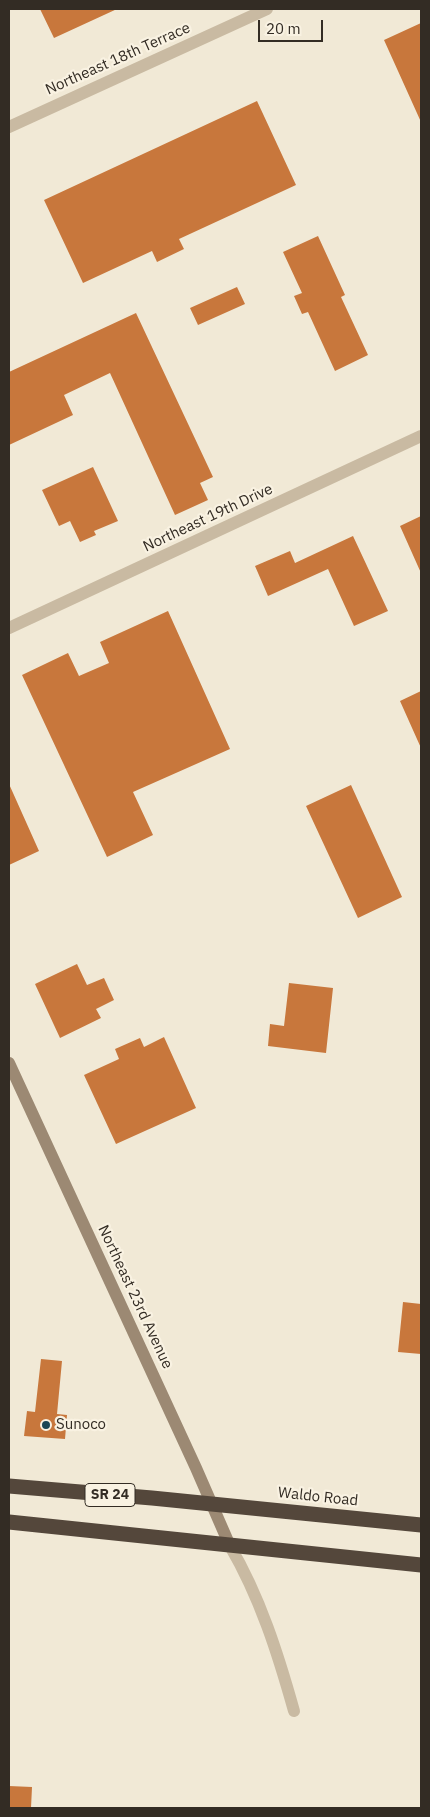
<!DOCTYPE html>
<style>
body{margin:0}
#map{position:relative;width:430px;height:1817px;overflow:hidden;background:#f1e9d6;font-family:"IBM Plex Sans",sans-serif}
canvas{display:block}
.frame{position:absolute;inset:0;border:10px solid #332c24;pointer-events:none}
.scale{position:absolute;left:258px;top:20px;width:65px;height:22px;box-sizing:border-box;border:2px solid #332c24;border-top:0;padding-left:6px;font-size:15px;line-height:18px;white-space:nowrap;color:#332c24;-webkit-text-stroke:4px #f9f2e2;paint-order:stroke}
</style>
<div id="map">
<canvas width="430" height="1817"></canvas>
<div class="frame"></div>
<div class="scale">20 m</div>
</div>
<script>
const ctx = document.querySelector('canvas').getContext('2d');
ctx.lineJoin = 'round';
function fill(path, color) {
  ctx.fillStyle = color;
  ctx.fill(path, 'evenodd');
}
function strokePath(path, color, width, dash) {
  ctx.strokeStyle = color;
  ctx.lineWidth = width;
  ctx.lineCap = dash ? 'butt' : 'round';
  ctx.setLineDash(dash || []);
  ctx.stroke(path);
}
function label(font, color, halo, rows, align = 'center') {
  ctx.font = font + ' "IBM Plex Sans",sans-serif';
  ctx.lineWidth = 4.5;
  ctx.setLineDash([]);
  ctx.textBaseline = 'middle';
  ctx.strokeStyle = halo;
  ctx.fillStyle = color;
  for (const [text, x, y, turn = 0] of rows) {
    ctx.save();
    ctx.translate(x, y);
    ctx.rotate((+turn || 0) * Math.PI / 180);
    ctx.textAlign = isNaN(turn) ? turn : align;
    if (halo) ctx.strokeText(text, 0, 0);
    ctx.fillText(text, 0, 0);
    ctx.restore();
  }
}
const building = new Path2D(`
 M40,9H117L54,38Z
 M421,23V122L384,40Z
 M257,101L296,185L179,239L184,249L157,262L152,251L83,283L44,200Z
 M318,236L345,295L341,297L368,355L335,371L308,312L302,314L294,296L302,293L283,252Z
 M237,287L245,304L198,325L190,308Z
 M136,313L213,477L200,483L208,500L175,515L110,373L64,395L73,415L9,445V372Z
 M93,467L118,521L94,531L96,535L80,542L70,521L59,526L42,490Z
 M421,516V573L400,526Z
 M353,536L388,611L354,626L328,569L268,596L255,566L290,551L295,563Z
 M168,611L230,749L133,792L153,835L107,857L22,675L68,653L79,676L109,663L100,642Z
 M421,691V748L400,701Z
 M9,784L39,851L9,865Z
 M351,785L402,897L358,918L306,806Z
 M77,964L87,985L104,978L114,1000L96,1009L101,1018L60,1038L35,984Z
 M289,983L333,988L326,1053L268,1046L270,1024L284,1026Z
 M164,1037L196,1108L116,1144L84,1075L119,1059L115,1049L140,1038L144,1047Z
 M403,1302L421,1304V1354L398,1352Z
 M41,1359L62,1361L57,1414L67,1415L65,1439L24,1436L27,1411L35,1412Z
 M9,1786L32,1787L31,1808H9Z`);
const street = new Path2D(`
 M9,127L267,9
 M9,628L421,436
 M230,1546C260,1597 278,1654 294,1711`);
const secondary = new Path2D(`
 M9,1063L196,1468L230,1546`);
const highway = new Path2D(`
 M9,1486L152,1498L421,1525
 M9,1522L421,1565`);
const markers = [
 [46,1425,5,"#1a4655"]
];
const shields = [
 [110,1495,50]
];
const shieldNames = [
 ["SR 24",110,1495]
];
const streetNames = [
 ["Northeast 18th Terrace",118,59,-24],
 ["Northeast 19th Drive",208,518,-25],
 ["Northeast 23rd Avenue",135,1297,65],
 ["Waldo Road",318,1497,6]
];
const poiNames = [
 ["Sunoco",56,1425]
];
fill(building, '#c8773c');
strokePath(street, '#c9baa2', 12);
strokePath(secondary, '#9c8973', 12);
strokePath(highway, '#54473b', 15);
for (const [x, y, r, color] of markers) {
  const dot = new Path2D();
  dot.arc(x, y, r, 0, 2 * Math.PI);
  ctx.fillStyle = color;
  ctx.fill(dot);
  strokePath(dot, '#f9f2e2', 2);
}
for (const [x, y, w] of shields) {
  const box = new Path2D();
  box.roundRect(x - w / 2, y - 11.5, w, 23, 4);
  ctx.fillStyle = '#f9f2e2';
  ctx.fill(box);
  strokePath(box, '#332c24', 1);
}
label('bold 14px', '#332c24', null, shieldNames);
label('15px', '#332c24', '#f9f2e2', streetNames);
label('15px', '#332c24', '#f9f2e2', poiNames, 'left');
</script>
